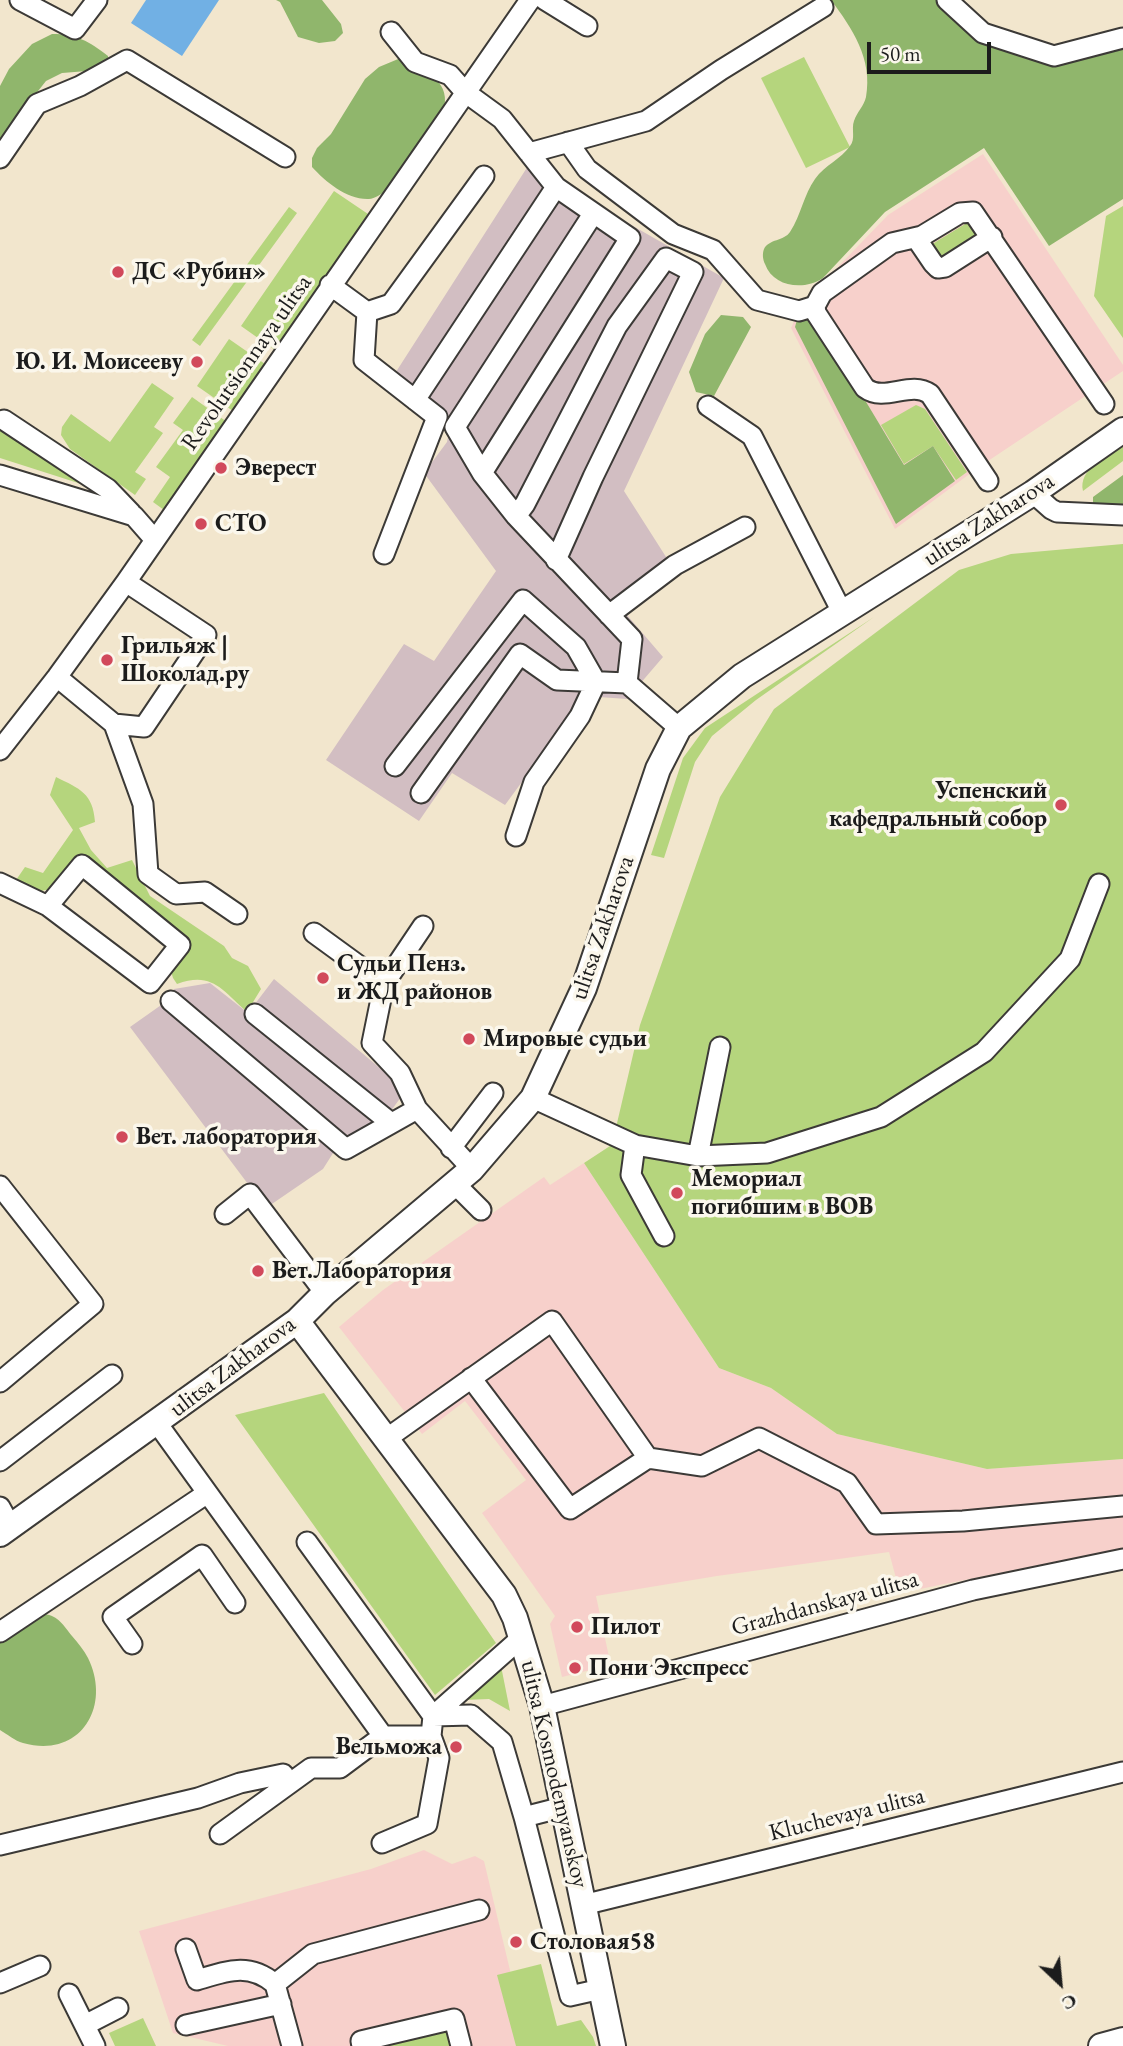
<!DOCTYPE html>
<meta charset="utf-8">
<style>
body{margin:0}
#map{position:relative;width:1123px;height:2046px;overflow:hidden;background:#f2e6cd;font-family:"EB Garamond",serif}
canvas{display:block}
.north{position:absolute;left:1025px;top:1948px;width:70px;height:70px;-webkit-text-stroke:5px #fbf7ec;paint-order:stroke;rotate:154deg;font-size:19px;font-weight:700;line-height:28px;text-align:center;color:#1c1c1c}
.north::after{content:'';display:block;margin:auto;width:24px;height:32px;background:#1c1c1c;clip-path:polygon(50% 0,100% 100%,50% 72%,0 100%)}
.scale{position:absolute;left:867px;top:42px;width:124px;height:32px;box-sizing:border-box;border:4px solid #1c1c1c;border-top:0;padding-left:9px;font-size:21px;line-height:24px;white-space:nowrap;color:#1c1c1c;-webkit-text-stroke:5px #fbf7ec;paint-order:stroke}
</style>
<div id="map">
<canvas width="1123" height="2046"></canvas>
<div class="north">С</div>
<div class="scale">50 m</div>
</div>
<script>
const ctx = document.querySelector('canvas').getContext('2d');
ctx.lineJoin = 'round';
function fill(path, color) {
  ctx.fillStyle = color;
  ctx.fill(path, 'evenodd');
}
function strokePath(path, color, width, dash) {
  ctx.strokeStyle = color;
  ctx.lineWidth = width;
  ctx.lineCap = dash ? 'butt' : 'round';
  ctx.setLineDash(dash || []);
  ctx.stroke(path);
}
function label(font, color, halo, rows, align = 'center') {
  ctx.font = font + ' "EB Garamond",serif';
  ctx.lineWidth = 7;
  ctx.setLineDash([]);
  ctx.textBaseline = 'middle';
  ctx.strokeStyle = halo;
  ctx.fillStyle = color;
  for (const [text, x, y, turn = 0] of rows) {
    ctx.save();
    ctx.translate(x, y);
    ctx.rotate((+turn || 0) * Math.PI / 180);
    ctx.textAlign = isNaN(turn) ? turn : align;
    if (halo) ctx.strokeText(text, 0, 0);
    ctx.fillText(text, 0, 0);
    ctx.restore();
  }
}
const built = new Path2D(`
 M983,154L1123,365V371L979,467L895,529L791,328L802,304L888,215Z
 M584,1163L719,1368L771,1388L837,1434L987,1469L1123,1459V1548L1098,1553L1100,1562L1066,1569L1064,1560L900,1593L889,1552L717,1576L596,1596L612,1671L601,1675L598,1668L562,1677L550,1624L555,1616L482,1513L526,1480L465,1401L422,1434L339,1327L383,1290L544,1177L550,1185Z
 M424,1850L452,1864L475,1856L484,1861L528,2046H228L173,2033L139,1931L371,1869Z`);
const industrial = new Path2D(`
 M528,166L724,278L624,491L668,560L627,615L663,657L627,699L585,696L505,805L452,773L419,821L326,760L404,644L434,661L496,571L424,473L447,442L452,418L394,375Z
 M274,979L406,1090L383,1122L335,1150L323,1169L266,1208L130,1027L164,1003L174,989L210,983L248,1013Z`);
const green = new Path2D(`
 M804,57L850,147L806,168L761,78Z
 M334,191L368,214L275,350L241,326Z
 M1123,206V338L1094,296L1106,216Z
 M289,207L297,213L200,346L192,340Z
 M970,221L980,237L939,262L929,246Z
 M229,339L265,364L233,411L197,386Z
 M152,383L174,398L154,427L163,433L135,472L146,479L135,495L70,449L61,435L62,427L71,414L110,442Z
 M192,397L227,422L164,510L153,502L170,477L156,467L183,430L173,423Z
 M916,405L925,409L967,472L956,480L933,446L904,464L881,425Z
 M0,427L100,490L0,458Z
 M1123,445V461L1083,491C1078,469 1107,456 1123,445Z
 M1123,544V1459L987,1469L837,1434L771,1388L719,1368L584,1163L610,1146L614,1136L640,1025L720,797L774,709L959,570L1011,554Z
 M874,617L756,700L712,736L695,762L664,858L651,855L683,758L705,728Z
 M56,777C80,789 93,793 95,822L79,828L91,850L107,868L132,860L150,896L224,946L232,958L248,966L261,989L247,1012C222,990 212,971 177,984L173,978L160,933L94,878H76L69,891L45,890L32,894L14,883L25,867L43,873L73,830L50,795Z
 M324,1393L496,1643L435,1695L235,1415Z
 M501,1666L510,1711L489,1699L463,1700Z
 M541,1964L557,2026L581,2020L593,2037L596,2046H516L497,1975Z
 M143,2018L156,2046H115L109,2033Z
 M437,2026L448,2031L452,2046H375Z`);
const forest = new Path2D(`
 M276,0H322L341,24L343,33L335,41L319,43L298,37L280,2Z
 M831,0H954L982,41L1064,63L1123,46V199L1049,246L984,148L885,212L823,278C804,291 773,287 765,264C763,260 762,254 764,249C769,239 784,241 790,232C801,215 804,194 815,179C825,165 841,159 850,146C856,139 851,129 854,121C857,112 864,106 866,97C873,59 852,28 831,0Z
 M52,34C76,34 89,41 108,56V63L87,71L62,73L46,81L0,139V86L9,69L32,44Z
 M403,57C426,72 453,81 443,113C429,133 393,198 369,199C347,200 326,182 312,167V158L317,148L331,134L365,79L379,67Z
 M812,312L904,465L933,446L955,481L896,524L795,327L798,316Z
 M721,315L743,317L751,327L714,396L696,392L689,372L705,334Z
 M1123,475V504H1093V497Z
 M44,1614C59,1616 63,1625 72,1636C78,1643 84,1650 88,1658C112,1707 80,1759 23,1743C15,1741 7,1734 0,1730V1642Z`);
const water = new Path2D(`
 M146,0H219L182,56L131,23Z`);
const minor = new Path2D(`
 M20,0L75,29L97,0
 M545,0L587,26
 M947,0L983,33L1054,56L1123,38
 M391,32L415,62L450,75L465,92L502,119L556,187L630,238L482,473
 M568,142L587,169L673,234L713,250L757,300L799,311L815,306
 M529,153L646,121L721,70L823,7
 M0,158L37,104L80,86L127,60L285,157
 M593,214L455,427L482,473L516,516L632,639L627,683L679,728
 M916,238L933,263L938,268L945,267L992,237
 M330,285L367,312L364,360L437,417L384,554
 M367,312L391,304L484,176
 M415,400L556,187
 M708,406L752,436L843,614
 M4,420L108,489L131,513
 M0,475L134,516L155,540
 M988,481L930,394C910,380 885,403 865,388L816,313L815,306L822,293L892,243L922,236L960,213L973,212L1104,404
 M1033,493L1051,509L1057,512L1123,515
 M516,516L525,504L617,326L666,258L693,272L593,477L556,560
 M609,615L675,565L745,527
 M57,677L114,724L143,804L148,874L176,894L205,892L237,914
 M114,724L144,727L206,635L126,582
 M0,750L57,677L126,582L530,0
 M395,766L523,600L576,647L596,682L580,716L534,782L516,836
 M421,793L520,654L557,680L627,683
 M0,883L48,906L150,983L180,945L82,865L48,906
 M314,933L384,984
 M171,1001L346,1149L417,1109L472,1169
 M255,1014L391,1123
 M533,1098L635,1145L698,1156L767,1153L881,1117L984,1052L1070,959L1099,884
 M417,1109L400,1073L372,1043L384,984L423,926
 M635,1145L631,1175L664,1236
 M451,1148L493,1093
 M698,1156L720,1047
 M455,1184L481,1210
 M0,1186L93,1304L0,1382
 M225,1214L250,1194L325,1293
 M471,1378L570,1509L648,1458
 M157,1423L383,1736H431
 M386,1439L552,1321L648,1458L702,1466L759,1438L847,1483L876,1524L963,1521L1123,1506
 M0,1461L112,1375
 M0,1507L11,1527
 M307,1542L433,1716L431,1736L439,1758L427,1824L382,1843
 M0,1632L206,1494
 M132,1644L113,1617L202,1555L235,1603
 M542,1706L973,1590L1123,1559
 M433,1716L471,1715L502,1742L524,1817L563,1807
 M433,1716L521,1638
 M524,1817L570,1996L601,1989
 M220,1834L311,1768H340L383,1736
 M0,1845L198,1798L240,1783L283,1774
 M583,1905L1123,1772
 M186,1949L197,1980C227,1971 249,1962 275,1984
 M0,1983L40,1966
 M69,1994L95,2046
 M85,2025L118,2008
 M186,2025L281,2004
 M292,2046L275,1984L313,1954L479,1910
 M362,2046L361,2041L454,2019L461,2046`);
const major = new Path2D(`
 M297,1321L504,1595L515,1618L542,1706L613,2046
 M0,1534L297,1321L325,1293L472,1169L533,1098L584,988L658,769L679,728L742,676L1033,493L1123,430
 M1101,2046L1123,2040`);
const markers = [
 [118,272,7,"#d1495b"],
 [197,362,7,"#d1495b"],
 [221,468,7,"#d1495b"],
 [201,524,7,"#d1495b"],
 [107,660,7,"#d1495b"],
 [1061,805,7,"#d1495b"],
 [323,978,7,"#d1495b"],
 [469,1039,7,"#d1495b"],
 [122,1137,7,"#d1495b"],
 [677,1193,7,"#d1495b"],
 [258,1271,7,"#d1495b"],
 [577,1627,7,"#d1495b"],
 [575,1668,7,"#d1495b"],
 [456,1747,7,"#d1495b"],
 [516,1942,7,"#d1495b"]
];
const poiNames = [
 ["ДС «Рубин»",132,272],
 ["Ю. И. Моисееву",183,362,"right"],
 ["Эверест",235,468],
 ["СТО",215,524],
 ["Грильяж |",121,646],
 ["Шоколад.ру",121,674],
 ["Успенский",1047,791,"right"],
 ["кафедральный собор",1047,819,"right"],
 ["Судьи Пенз.",337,964],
 ["и ЖД районов",337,992],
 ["Мировые судьи",483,1039],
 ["Вет. лаборатория",136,1137],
 ["Мемориал",691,1179],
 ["погибшим в ВОВ",691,1207],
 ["Вет.Лаборатория",272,1271],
 ["Пилот",591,1627],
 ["Пони Экспресс",589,1668],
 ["Вельможа",442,1747,"right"],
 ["Столовая58",530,1942]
];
const streetNames = [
 ["Revolutsionnaya ulitsa",247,363,-55],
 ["ulitsa Zakharova",989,520,-33],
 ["ulitsa Zakharova",603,928,-71],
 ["ulitsa Zakharova",233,1367,-37],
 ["Grazhdanskaya ulitsa",825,1604,-15],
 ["ulitsa Kosmodemyanskoy",554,1774,77],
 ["Kluchevaya ulitsa",847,1815,-14]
];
fill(built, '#f7d0cb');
fill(industrial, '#d2bec2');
fill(green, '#b5d57d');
fill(forest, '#90b66c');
fill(water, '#71b0e4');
strokePath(minor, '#3c3a37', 23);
strokePath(major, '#3c3a37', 28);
strokePath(minor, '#fff', 19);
strokePath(major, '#fff', 24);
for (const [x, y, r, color] of markers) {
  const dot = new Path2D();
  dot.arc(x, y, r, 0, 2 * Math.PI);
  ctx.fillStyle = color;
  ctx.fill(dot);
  strokePath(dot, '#fbf7ec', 2.5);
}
label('bold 24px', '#1c1c1c', '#fbf7ec', poiNames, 'left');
label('24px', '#1c1c1c', '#fbf7ec', streetNames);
</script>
